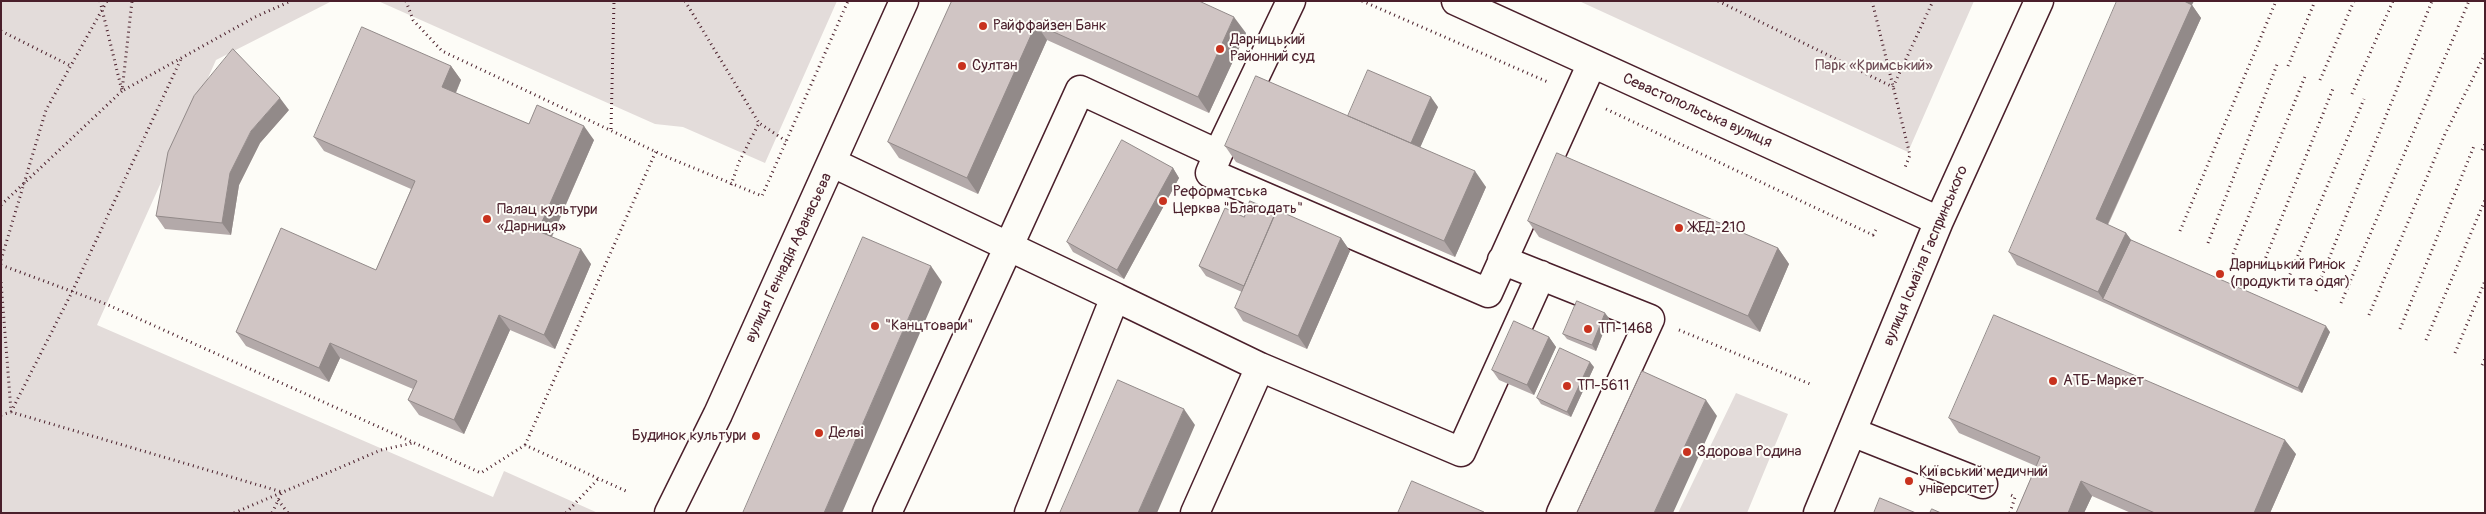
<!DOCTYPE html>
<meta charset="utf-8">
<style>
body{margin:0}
#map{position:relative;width:2486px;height:514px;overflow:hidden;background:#fdfcf7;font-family:Pangolin,sans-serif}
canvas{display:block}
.frame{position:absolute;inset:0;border:2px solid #4a1f2b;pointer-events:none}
</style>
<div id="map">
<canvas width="2486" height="514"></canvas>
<div class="frame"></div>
</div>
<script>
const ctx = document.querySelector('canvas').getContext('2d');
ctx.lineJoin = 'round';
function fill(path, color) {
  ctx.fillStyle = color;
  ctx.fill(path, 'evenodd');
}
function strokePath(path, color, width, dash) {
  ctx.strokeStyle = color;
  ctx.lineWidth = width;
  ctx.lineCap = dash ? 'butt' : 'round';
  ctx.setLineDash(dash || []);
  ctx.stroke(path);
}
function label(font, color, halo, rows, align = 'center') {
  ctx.font = font + ' Pangolin,sans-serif';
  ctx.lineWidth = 4;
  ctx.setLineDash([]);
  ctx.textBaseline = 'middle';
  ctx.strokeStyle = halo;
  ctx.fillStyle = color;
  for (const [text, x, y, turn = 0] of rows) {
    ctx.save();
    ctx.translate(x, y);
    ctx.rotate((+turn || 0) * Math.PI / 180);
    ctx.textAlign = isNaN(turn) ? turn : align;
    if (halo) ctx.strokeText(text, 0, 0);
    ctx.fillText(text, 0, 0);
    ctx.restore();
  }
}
const green = new Path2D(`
 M1,1H332L216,60L97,325L493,497L504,471L598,513H1Z
 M378,1H837L765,163L683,127L655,124Z
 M1579,1H1974L1908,152Z
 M1736,393L1788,414L1747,513H1678Z`);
const path = new Path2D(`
 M100,1L122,91L255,17L291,1
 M406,1L413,20L442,51L667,157L762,196L848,1
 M685,1L759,123
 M1362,1L1548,82
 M1718,1L1893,87L1933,1
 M1872,1L1910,155L1904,170
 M1,31L71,66
 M2288,66L2315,1
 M2320,80L2354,1
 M2352,94L2393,1
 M1606,109L1873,235L1877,228
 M611,129L614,1
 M2482,150L2485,144
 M731,185L739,162L759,123L786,141
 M1,205L122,91L132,1
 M2180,231L2276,1
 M2208,243L2278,62
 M2233,254L2306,74
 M1,260L46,110L107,1
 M1,265L106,304L481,473L525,445L628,492
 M2262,267L2334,86
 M2288,279L2364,99
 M1,282L11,411
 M2316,291L2432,1
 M2341,303L2469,1
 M2369,315L2445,134L2485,54
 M2400,329L2474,146
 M1679,330L1810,384
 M2426,340L2485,200
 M2455,353L2485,281
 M2482,365L2485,359
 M11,412L72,292L181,59
 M1,415L11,412L282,492L272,513
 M525,445L656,151
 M278,500L288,513
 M234,513L381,450L413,443
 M566,513L599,478
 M2010,513L2015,497L2011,495`);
const minor = new Path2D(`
 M1456,1L1939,221
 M1218,154L1210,173L1488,293L1592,63
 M833,163L1115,297L1029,513
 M1502,260L1650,319L1561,513
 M1115,297L1260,367L1195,513
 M1260,367L1461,452L1541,275
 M1852,432L1983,484
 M669,513L718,414L904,1
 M887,513L1080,90L1218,154L1291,1
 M1818,513L1939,221L2039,1`);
const wall = new Path2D(`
 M952,1L1246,33L1209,113L1047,40L978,194L899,158L888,142Z
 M2192,5L2201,18L2108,225L2126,233L2131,240L2330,332L2302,393L2107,304L2017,265L2009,252Z
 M451,66L461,80L456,93L529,124L594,140L552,237L591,264L555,349L510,330L464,434L419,415L408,400L413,389L340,358L329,382L246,346L236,332L376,270L411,189L324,151L314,137Z
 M1438,107L1420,147L1486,187L1455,257L1236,162L1225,146L1348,116Z
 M289,110L260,143L239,185L231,235L165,229L156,216Z
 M1173,168L1179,178L1124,279L1073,252L1067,242Z
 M1244,217L1341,238L1350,251L1307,349L1243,321L1235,308L1242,292L1206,276L1199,266Z
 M1528,221L1778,248L1789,264L1760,332L1539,237Z
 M1609,318L1596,351L1567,339L1563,334Z
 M1549,337L1556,347L1534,395L1499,380L1492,370Z
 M1594,367L1571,417L1541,404L1537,398Z
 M1949,418L2296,454L2270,513H2131L2092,496L2084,513H2016L2036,466L1959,433Z`);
const shadedWall = new Path2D(`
 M2183,1H2194L2192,5L2201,18L2104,232L2096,219Z
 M1234,17L1246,33L1209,113L1198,97Z
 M1036,24L1047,40L978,194L967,178Z
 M451,66L461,80L452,101L442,87Z
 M1431,97L1438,107L1416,157L1409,147Z
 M280,98L289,110L260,143L239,185L231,235L222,223L230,173L251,131Z
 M584,126L594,140L548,245L538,231Z
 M1173,168L1179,178L1124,279L1117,270Z
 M1475,171L1486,187L1455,257L1444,241Z
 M2126,233L2135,245L2103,299L2098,292Z
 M1341,238L1350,251L1307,349L1298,336Z
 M1778,248L1789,264L1760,332L1748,316Z
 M581,249L591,264L555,349L544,335Z
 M931,266L942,282L842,513H824Z
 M1605,313L1609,318L1596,351L1592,345Z
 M499,315L510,330L464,434L454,420Z
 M2326,326L2330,332L2302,393L2298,388Z
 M1549,337L1556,347L1534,395L1527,385Z
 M330,343L340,358L329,382L319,368Z
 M1590,362L1594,367L1571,417L1567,412Z
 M1706,400L1717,416L1673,513H1654Z
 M1184,409L1195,425L1157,513H1138Z
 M2285,440L2296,454L2270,513H2254Z
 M2081,481L2092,496L2084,513H2068Z`);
const building = new Path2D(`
 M952,1H1199L1234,17L1198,97L1036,24L967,178L888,142Z
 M2117,1H2184L2192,5L2096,219L2126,233L2098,292L2009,252Z
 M362,27L451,66L442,87L529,124L537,105L584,126L538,231L581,249L544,335L499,315L454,420L408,400L417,381L330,343L319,368L236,332L281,228L376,270L415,181L314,137Z
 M233,49L280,98L251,131L230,173L222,223L156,216L168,152L194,96Z
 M1368,70L1431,97L1411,143L1348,116Z
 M1256,76L1475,171L1444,241L1225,146Z
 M1122,140L1173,168L1117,270L1067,242Z
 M1557,153L1778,248L1748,316L1528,221Z
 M1250,201L1276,212L1244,286L1199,266L1225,208L1244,217Z
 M1277,210L1341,238L1298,336L1235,308Z
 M863,237L931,266L824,513H743Z
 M2131,240L2326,326L2298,388L2103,299Z
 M1577,301L1605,313L1592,345L1563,334Z
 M1994,315L2285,440L2254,513H2155L2081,481L2068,513H2016L2040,457L1949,418Z
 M1514,321L1549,337L1527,385L1492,370Z
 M1560,348L1590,362L1567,412L1537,398Z
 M1642,371L1706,400L1654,513H1577Z
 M1118,380L1184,409L1138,513H1060Z
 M1412,481L1484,512V513H1398Z
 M1880,498L1916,513H1874Z
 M1932,509L1941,513H1930Z`);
const markers = [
 [983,26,5,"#c8321e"],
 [1220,49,5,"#c8321e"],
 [962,66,5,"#c8321e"],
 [1163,201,5,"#c8321e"],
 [487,219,5,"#c8321e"],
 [1679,228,5,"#c8321e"],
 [2220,274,5,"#c8321e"],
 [875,326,5,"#c8321e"],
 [1588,329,5,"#c8321e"],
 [2053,381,5,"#c8321e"],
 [1567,386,5,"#c8321e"],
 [819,433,5,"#c8321e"],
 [756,436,5,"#c8321e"],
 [1687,452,5,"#c8321e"],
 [1909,481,5,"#c8321e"]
];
const poiNames = [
 ["Райффайзен Банк",993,26],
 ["Дарницький",1230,40],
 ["Районний суд",1230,57],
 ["Султан",972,66],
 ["Реформатська",1173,192],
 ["Церква \"Благодать\"",1173,209],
 ["Палац культури",497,210],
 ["«Дарниця»",497,227],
 ["ЖЕД-210",1689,228],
 ["Дарницький Ринок",2230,265],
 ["(продукти та одяг)",2230,282],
 ["\"Канцтовари\"",885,326],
 ["ТП-1468",1598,329],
 ["АТБ-Маркет",2063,381],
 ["ТП-5611",1577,386],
 ["Делві",829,433],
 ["Будинок культури",746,436,"right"],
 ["Здорова Родина",1697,452],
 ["Київський медичний",1919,472],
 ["університет",1919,489]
];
const parkNames = [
 ["Парк «Кримський»",1874,66]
];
const streetNames = [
 ["Севастопольська вулиця",1697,111,24],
 ["вулиця Ісмаїла Гаспринського",1926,256,-67],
 ["вулиця Геннадія Афанасьєва",789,258,-65]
];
fill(green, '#e3dcda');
strokePath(minor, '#4a1f2b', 31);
strokePath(path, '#4a1f2b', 3, [1, 4]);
strokePath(minor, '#fdfcf7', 28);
fill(wall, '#b3a9a9');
fill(shadedWall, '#928a89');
fill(building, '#d0c5c4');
strokePath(building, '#928a89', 1);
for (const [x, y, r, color] of markers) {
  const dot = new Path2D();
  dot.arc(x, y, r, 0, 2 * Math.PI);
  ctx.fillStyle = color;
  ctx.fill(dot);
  strokePath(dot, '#fdfcf7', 2);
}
label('15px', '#4a1f2b', '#fdfcf7', poiNames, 'left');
label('15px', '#704e57', '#fdfcf7', parkNames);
label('15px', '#4a1f2b', '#fdfcf7', streetNames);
</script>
